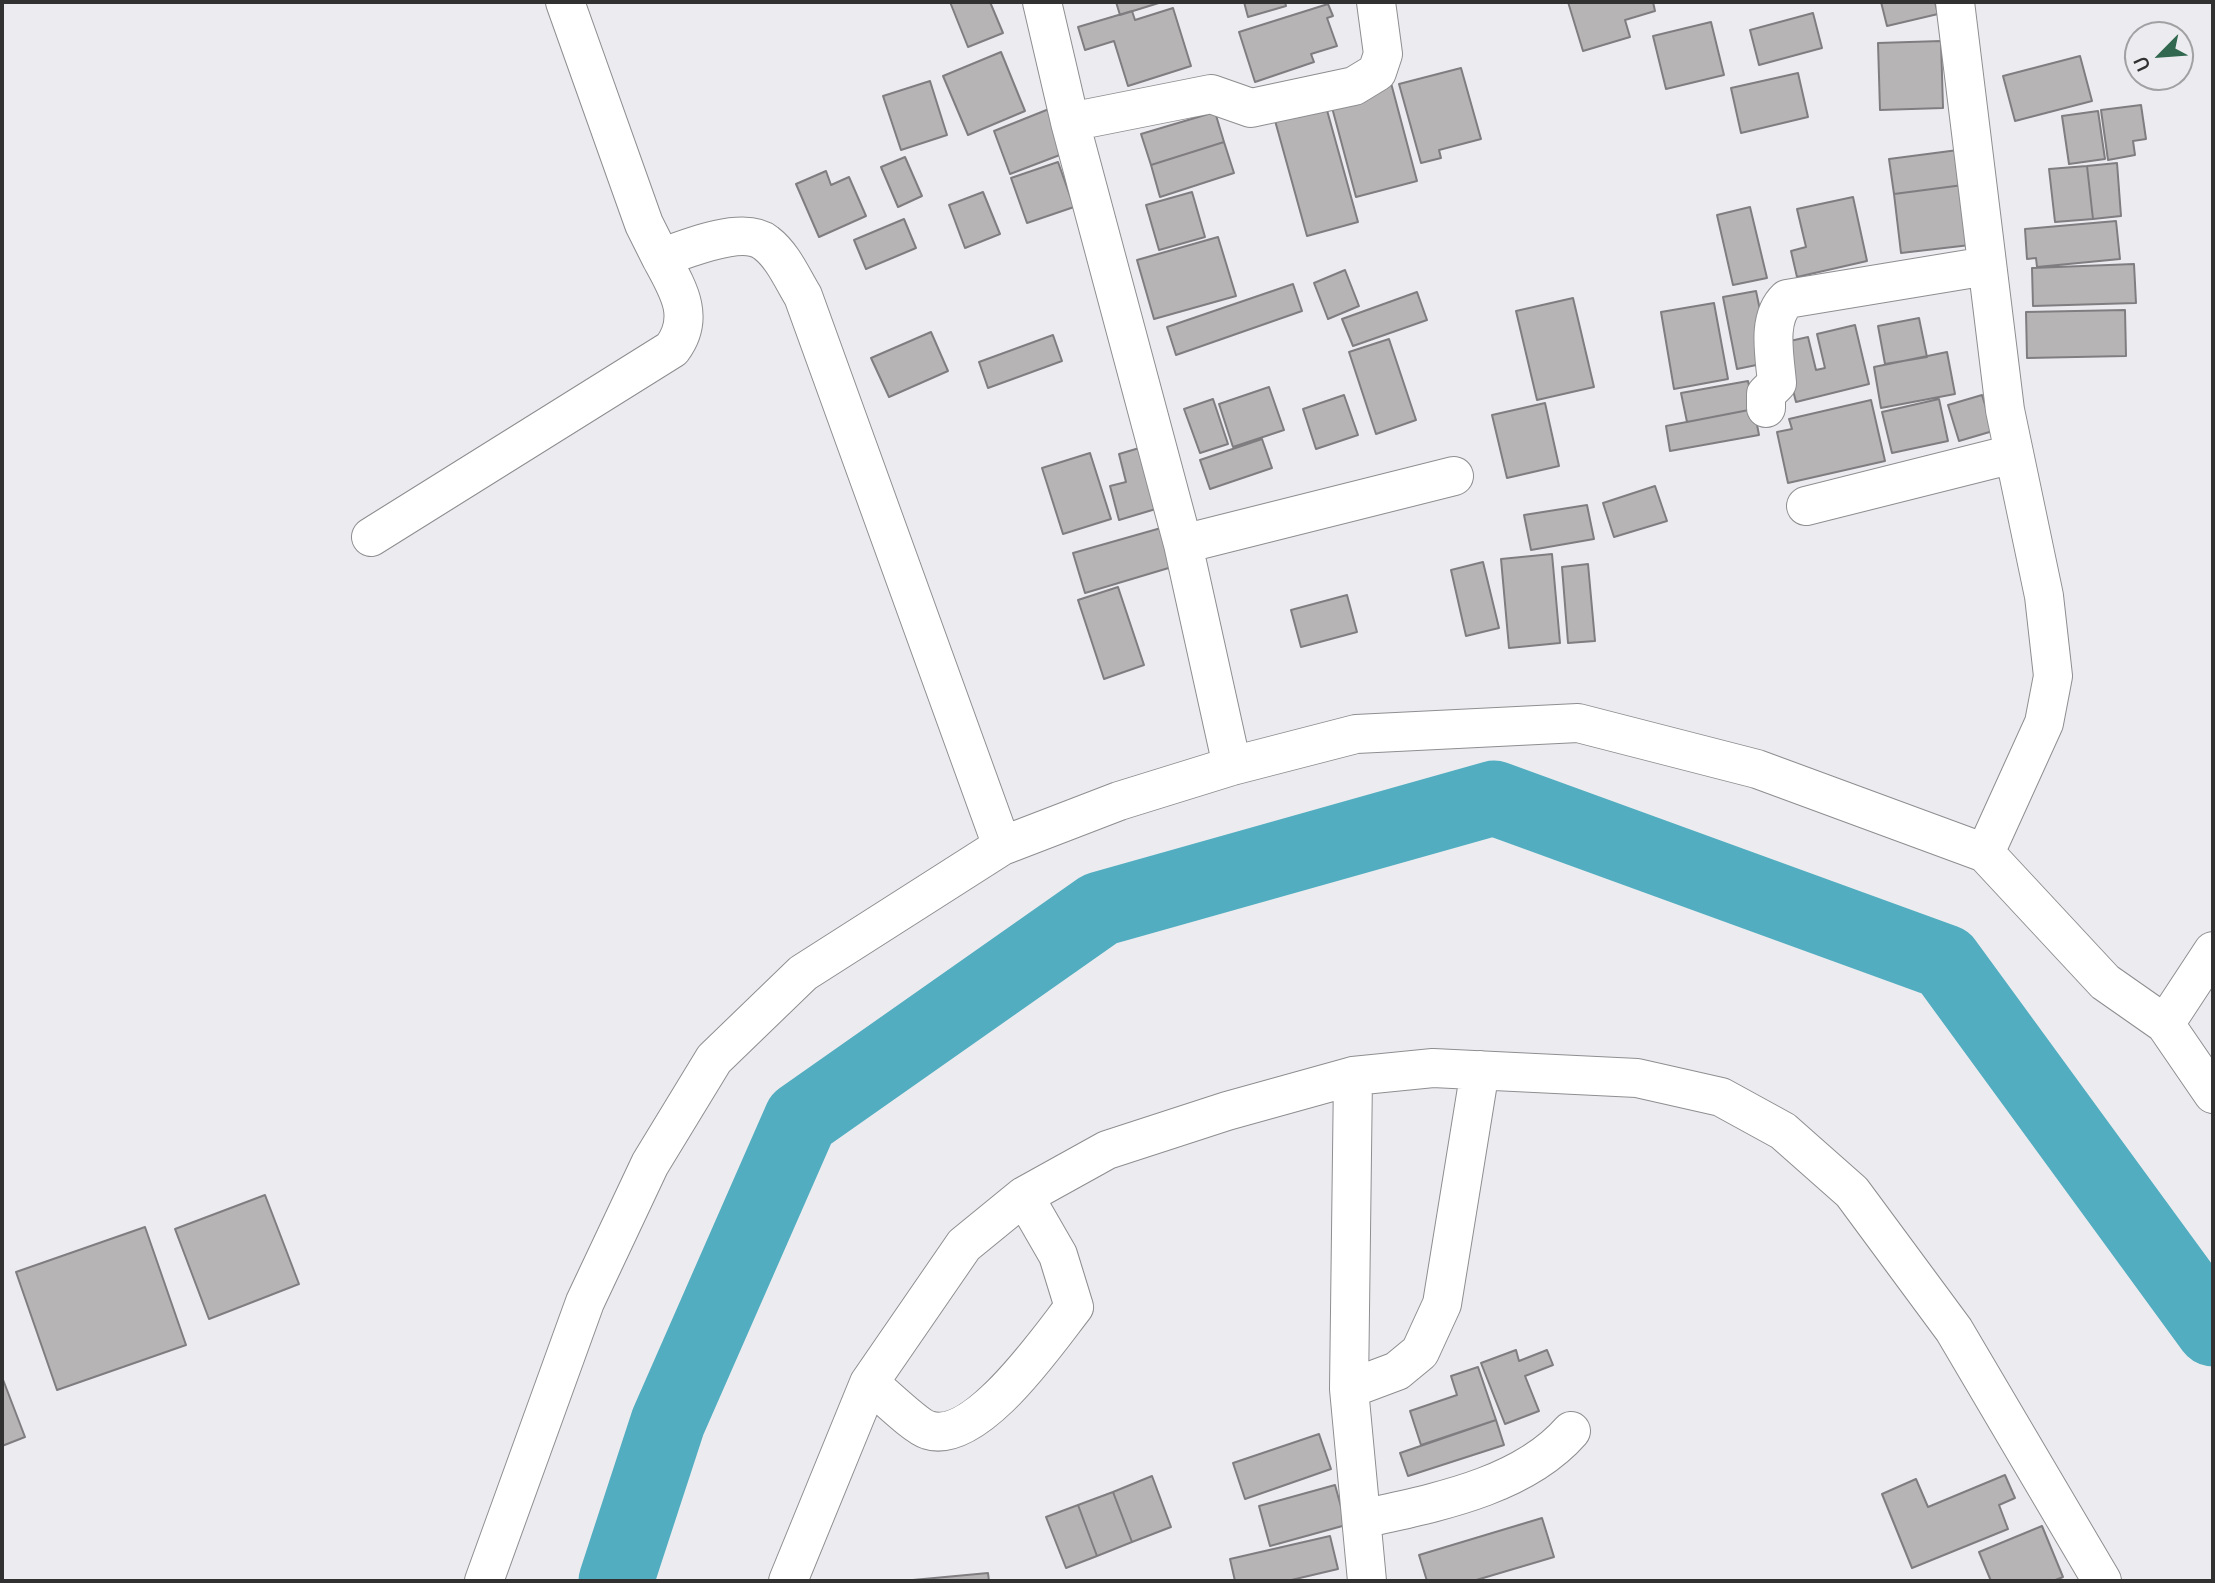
<!DOCTYPE html>
<style>
body{margin:0}
#map{position:relative;width:2215px;height:1583px;overflow:hidden;background:#ececf0;font-family:Manrope,sans-serif}
canvas{display:block}
.frame{position:absolute;inset:0;border:4px solid #313132;pointer-events:none}
.north{position:absolute;left:2124px;top:21px;width:70px;height:70px;box-sizing:border-box;background:#ececf0;border:2px solid #a1a1a4;border-radius:50%;rotate:245deg;font-size:19px;font-weight:700;line-height:28px;text-align:center;color:#313132}
.north::after{content:'';display:block;margin:auto;width:24px;height:32px;background:#31684f;clip-path:polygon(50% 0,100% 100%,50% 72%,0 100%)}
</style>
<div id="map">
<canvas width="2215" height="1583"></canvas>
<div class="frame"></div>
<div class="north">U</div>
</div>
<script>
const ctx = document.querySelector('canvas').getContext('2d');
ctx.lineJoin = 'round';
function strokePath(path, color, width, dash) {
  ctx.strokeStyle = color;
  ctx.lineWidth = width;
  ctx.lineCap = dash ? 'butt' : 'round';
  ctx.setLineDash(dash || []);
  ctx.stroke(path);
}
function fill(path, color) {
  ctx.fillStyle = color;
  ctx.fill(path, 'evenodd');
}
const river = new Path2D(`
 M616,1581L668,1422L801,1119L1100,909L1494,798L1945,962L2213,1329`);
const building = new Path2D(`
 M950,2H990L1003,33L968,47Z
 M1116,2H1162L1120,15Z
 M1244,2H1285L1286,6L1248,17Z
 M1568,2H1653L1655,11L1625,20L1630,37L1583,51Z
 M1881,2H1935L1938,14L1887,26Z
 M1328,4L1333,16L1327,18L1337,46L1311,54L1314,62L1255,82L1239,32Z
 M1173,8L1191,66L1128,86L1114,41L1085,50L1078,27L1132,11L1135,20Z
 M1813,13L1822,48L1759,65L1750,30Z
 M1711,22L1724,75L1666,89L1653,36Z
 M1941,41L1943,108L1880,110L1878,43Z
 M1001,52L1025,111L968,135L943,76Z
 M2080,56L2092,101L2015,121L2003,76Z
 M1461,68L1481,139L1439,150L1441,158L1421,163L1399,84Z
 M1798,73L1808,117L1741,133L1731,88Z
 M930,81L947,135L901,150L883,96Z
 M1391,83L1417,181L1356,197L1330,100Z
 M1325,103L1358,222L1307,236L1274,117Z
 M2141,105L2146,139L2133,141L2135,155L2108,160L2101,110Z
 M1049,109L1065,153L1010,174L994,131Z
 M2098,111L2105,159L2069,164L2062,116Z
 M1215,112L1224,142L1151,165L1141,134Z
 M1224,142L1234,173L1160,197L1151,165Z
 M1958,150L1963,185L1894,194L1889,159Z
 M905,157L922,196L898,207L881,167Z
 M1058,162L1074,207L1027,223L1011,178Z
 M2117,163L2121,216L2093,219L2087,166Z
 M2087,166L2093,219L2055,222L2049,169Z
 M826,171L831,185L849,177L866,216L819,237L796,184Z
 M1963,185L1970,245L1901,253L1894,194Z
 M983,192L1000,234L965,248L949,205Z
 M1192,192L1205,237L1159,250L1146,205Z
 M1853,197L1867,261L1797,277L1791,251L1806,247L1797,209Z
 M1750,207L1767,278L1733,285L1717,215Z
 M904,219L916,248L866,269L854,240Z
 M2116,221L2120,259L2037,267L2036,258L2027,259L2025,229Z
 M1218,237L1236,296L1154,319L1137,260Z
 M2134,264L2136,303L2033,306L2032,268Z
 M1345,270L1359,306L1328,319L1314,283Z
 M1293,284L1302,311L1176,355L1167,327Z
 M1756,291L1771,362L1737,369L1723,297Z
 M1417,292L1427,320L1353,346L1342,319Z
 M1573,298L1594,387L1537,400L1516,311Z
 M1714,303L1728,379L1674,389L1661,312Z
 M2125,310L2126,356L2027,358L2026,312Z
 M1919,318L1927,357L1885,364L1878,326Z
 M1855,325L1869,384L1796,402L1781,343L1808,337L1816,370L1825,368L1817,334Z
 M931,332L948,371L889,397L871,358Z
 M1053,335L1062,361L988,388L979,362Z
 M1389,339L1416,420L1376,434L1349,352Z
 M1947,352L1955,394L1881,408L1874,367Z
 M1748,381L1754,409L1687,422L1681,393Z
 M1269,387L1284,430L1233,447L1219,404Z
 M1344,395L1358,435L1316,449L1303,409Z
 M1982,395L1993,431L1959,441L1948,405Z
 M1213,399L1228,444L1200,453L1184,409Z
 M1939,399L1948,441L1892,453L1882,412Z
 M1871,400L1885,461L1788,483L1777,432L1792,429L1789,419Z
 M1545,403L1559,466L1507,478L1492,415Z
 M1754,409L1759,435L1670,451L1666,426Z
 M1262,439L1272,468L1210,489L1200,460Z
 M1146,446L1159,508L1119,520L1110,486L1126,482L1119,454Z
 M1090,453L1111,519L1063,534L1042,468Z
 M1655,486L1667,521L1614,537L1603,503Z
 M1587,505L1594,539L1531,550L1524,515Z
 M1161,528L1172,567L1085,593L1073,553Z
 M1552,554L1560,643L1509,648L1501,559Z
 M1483,562L1499,628L1466,636L1451,570Z
 M1588,564L1595,641L1568,643L1562,567Z
 M1118,587L1144,665L1104,679L1078,600Z
 M1347,595L1357,632L1301,647L1291,610Z
 M265,1195L299,1284L209,1319L175,1229Z
 M145,1227L186,1345L57,1390L16,1272Z
 M1516,1350L1519,1361L1547,1350L1553,1365L1525,1376L1539,1411L1505,1424L1481,1363Z
 M1478,1367L1496,1420L1421,1445L1410,1411L1457,1395L1451,1376Z
 M2,1377L25,1437L2,1446Z
 M1496,1420L1504,1445L1408,1476L1400,1453Z
 M1319,1434L1331,1469L1245,1499L1233,1463Z
 M2005,1475L2015,1498L1999,1505L2008,1529L1912,1568L1882,1494L1916,1479L1928,1507Z
 M1152,1476L1171,1527L1132,1542L1113,1492Z
 M1335,1485L1346,1525L1270,1546L1259,1506Z
 M1113,1492L1132,1542L1097,1556L1078,1505Z
 M1078,1505L1097,1556L1066,1568L1046,1517Z
 M1542,1518L1554,1557L1473,1581H1427L1419,1555Z
 M2042,1526L2063,1577L2053,1581H1991L1979,1552Z
 M1330,1536L1338,1569L1287,1581H1235L1230,1559Z
 M988,1573L989,1581H902Z`);
const minor = new Path2D(`
 M565,2L644,224L661,258C685,249 744,225 766,243C783,256 792,278 803,296L1002,846
 M1042,2L1070,122L1183,544L1232,766
 M1955,2L2005,410L2044,596L2053,676L2044,723L1985,853
 M1070,122L1211,94L1251,108L1354,86L1377,72L1383,54L1376,2
 M1766,408V394L1777,383C1775,357 1766,319 1787,299L1987,266
 M1806,506L2013,454
 M371,537L672,349C696,317 678,289 661,258
 M1183,544L1454,476
 M2165,1024L2213,951
 M1353,1076L1349,1389L1367,1581
 M869,1383C881,1392 915,1426 928,1430C976,1446 1048,1340 1074,1307L1058,1255L1024,1196
 M1349,1389L1397,1371L1420,1352L1442,1304L1480,1070
 M1362,1519C1432,1503 1521,1488 1571,1431
 M484,1581L585,1302L650,1164L714,1059L803,973L1002,846L1119,801L1232,766L1356,734L1578,723L1757,769L1985,853L2105,982L2165,1024L2213,1094
 M788,1581L869,1383L964,1245L1024,1196L1107,1150L1227,1111L1353,1076L1433,1068L1637,1078L1721,1097L1783,1131L1852,1192L1954,1330L2102,1581`);
strokePath(river, '#51adbf', 75);
fill(building, '#b7b4b6');
strokePath(building, '#807d80', 2);
strokePath(minor, '#8e8e91', 40);
strokePath(minor, '#fff', 38);
</script>
